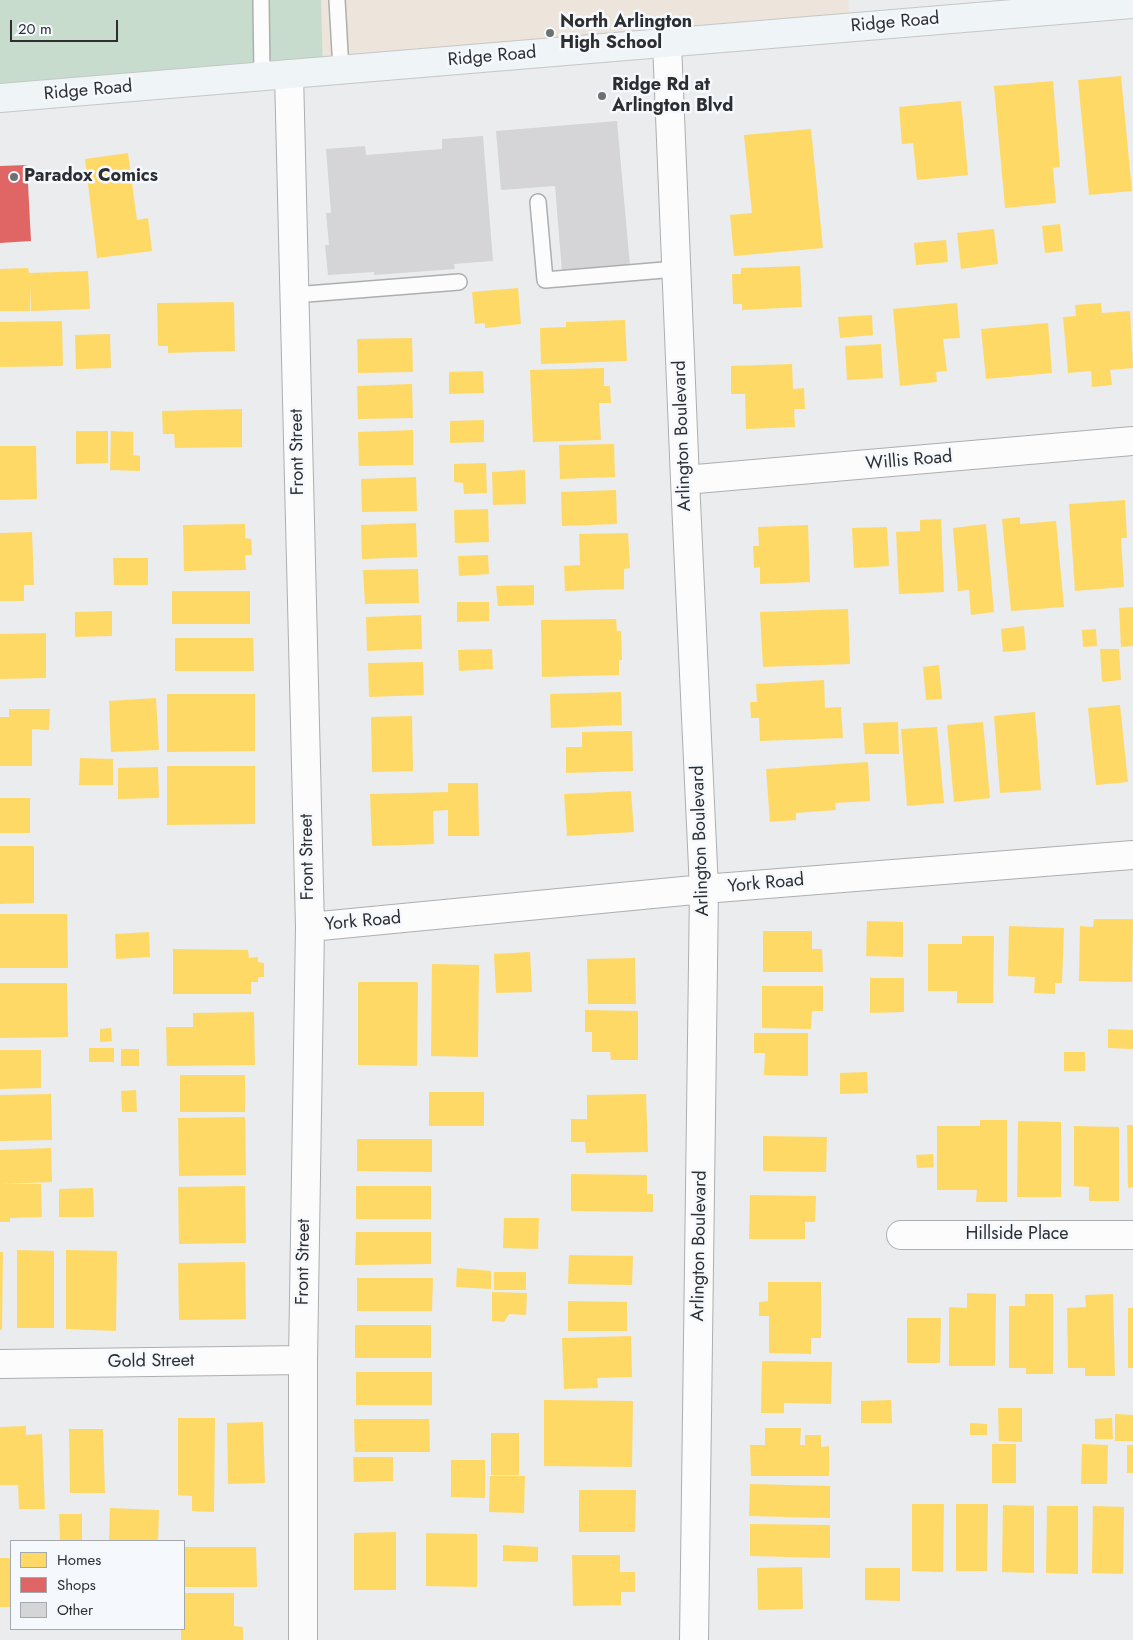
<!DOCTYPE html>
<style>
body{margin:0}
#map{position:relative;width:1133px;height:1640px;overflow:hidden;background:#eaecee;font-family:Jost,sans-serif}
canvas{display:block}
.legend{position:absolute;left:10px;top:1540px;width:175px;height:90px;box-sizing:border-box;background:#f5f9fe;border:1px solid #a5a8ac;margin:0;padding:6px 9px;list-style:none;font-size:15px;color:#2c2e30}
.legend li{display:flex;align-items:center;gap:10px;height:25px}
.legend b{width:25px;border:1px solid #a5a8ac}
.scale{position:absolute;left:10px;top:20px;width:108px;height:22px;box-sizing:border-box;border:2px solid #2c2e30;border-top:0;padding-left:6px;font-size:15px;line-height:18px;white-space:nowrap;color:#2c2e30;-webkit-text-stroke:4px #f5f9fe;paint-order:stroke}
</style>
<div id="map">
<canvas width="1133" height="1640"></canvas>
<ul class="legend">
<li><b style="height:14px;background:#ffd966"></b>Homes</li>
<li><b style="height:14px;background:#e06666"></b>Shops</li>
<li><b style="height:14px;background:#d5d5d7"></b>Other</li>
</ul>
<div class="scale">20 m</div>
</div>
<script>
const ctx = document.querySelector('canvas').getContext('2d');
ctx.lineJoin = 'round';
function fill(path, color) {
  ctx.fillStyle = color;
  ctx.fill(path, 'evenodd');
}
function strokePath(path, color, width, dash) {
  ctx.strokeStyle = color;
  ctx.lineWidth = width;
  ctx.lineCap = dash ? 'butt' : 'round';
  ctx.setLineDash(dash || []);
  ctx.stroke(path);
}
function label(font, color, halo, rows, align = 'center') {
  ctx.font = font + ' Jost,sans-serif';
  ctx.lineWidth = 5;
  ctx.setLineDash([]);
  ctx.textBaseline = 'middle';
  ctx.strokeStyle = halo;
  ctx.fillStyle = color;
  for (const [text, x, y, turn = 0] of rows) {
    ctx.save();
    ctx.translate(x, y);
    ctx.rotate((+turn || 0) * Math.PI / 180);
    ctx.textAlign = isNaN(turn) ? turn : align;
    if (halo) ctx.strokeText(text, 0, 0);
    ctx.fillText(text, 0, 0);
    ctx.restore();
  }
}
const education = new Path2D(`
 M321,0H848L850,27L323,71Z`);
const green = new Path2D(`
 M0,0H321L323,71L0,98Z`);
const homes = new Path2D(`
 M1121,76L1132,191L1089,195L1078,80Z
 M1053,81L1060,167L1053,168L1056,203L1005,208L994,86Z
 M961,101L968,175L917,180L913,143L902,144L899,107Z
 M811,129L823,248L734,256L730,215L752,213L744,135Z
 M128,153L137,220L148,218L152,251L97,258L85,159Z
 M1060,224L1063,251L1045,253L1042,226Z
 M994,229L998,264L961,269L957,233Z
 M946,240L948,262L916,265L914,243Z
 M800,266L802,307L742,310V304H733L732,274H741V268Z
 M28,268L29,273L88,271L90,309L31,311L30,284V311H0V269Z
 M518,288L521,324L485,328V323L475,324L472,292Z
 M234,302L235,351L168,353V346H158L157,303Z
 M957,303L960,338L943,339L947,371L936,372L937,382L900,386L893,309Z
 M1101,303L1102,313L1130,311L1133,368L1110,370L1112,385L1092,387L1091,371L1068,373L1063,317L1076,316L1075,305Z
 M872,315L873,335L840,338L838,317Z
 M625,320L627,361L541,364L540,328L566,327V322Z
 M62,321L63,366L0,367V322Z
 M1048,323L1052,373L986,379L981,329Z
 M110,334L111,368L76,369L75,335Z
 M412,338L413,372L358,373L357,339Z
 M881,344L883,378L847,380L845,346Z
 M792,364L793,389L804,388L805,409H794L795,427L746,429L745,394H731V366Z
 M604,368V386H610L611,403H599L601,440L533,442L530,370Z
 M483,371L484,393L449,394V372Z
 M412,384L413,418L358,419L357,386Z
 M242,409V447L175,448L174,434H163L162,411Z
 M484,420V442L450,443V421Z
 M413,430V465L359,466L358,432Z
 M76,431H108V463L76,464Z
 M111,431L133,432V455L140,456V471L110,470Z
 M614,444L615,477L560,479L559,445Z
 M0,446H36L37,499L0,500Z
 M486,463L487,493L464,494L463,483L454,482V464Z
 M525,470L526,504L493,505L492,472Z
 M416,477L417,511L362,512L361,479Z
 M616,490L617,524L562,526L561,492Z
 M1125,500L1127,538H1121L1124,587L1075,591L1069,504Z
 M488,509L489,542L455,543L454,510Z
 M1020,517V524L1056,521L1064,607L1011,611L1002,519Z
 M941,519L944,592L899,594L896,532L920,531V520Z
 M416,523L417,557L362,559L361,525Z
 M245,524V538L251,539L252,555H245L246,570L184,571L183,525Z
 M986,524L994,612L971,615L969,590L958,591L953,528Z
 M808,525L810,582L760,584V567L754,568L753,546H759L758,527Z
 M887,527L889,566L854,568L852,528Z
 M32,532L34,585H24V601H0V533Z
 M628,533L630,568L624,569V589L565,591L564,566L580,565L579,534Z
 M488,555L489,574L459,576L458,556Z
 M113,558H148V585H114Z
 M418,569L419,603L365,604L363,570Z
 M534,585V605L498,606L496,586Z
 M172,591H250V624H172Z
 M457,602H489V621L457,622Z
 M1133,607V646L1121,647L1119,608Z
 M848,609L850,664L763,667L760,612Z
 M112,611V636L75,637V612Z
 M421,615L422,649L367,651L366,617Z
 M616,619L617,631H621L622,660H619V675L542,677L541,620Z
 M1024,626L1026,650L1003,652L1001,629Z
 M1096,629L1097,646L1083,647L1082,630Z
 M46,633V678L0,679V634Z
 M175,638H253L254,671H175Z
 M492,649L493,669L459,671L458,650Z
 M1100,649H1119L1121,680L1102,682Z
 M423,662L424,695L369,697L368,663Z
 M939,665L942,699L926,700L923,667Z
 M824,680L825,708L841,707L843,738L760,741L759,718H751L750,702H757L756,684Z
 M621,692L622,725L551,728L550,694Z
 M167,694H255V751L167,752Z
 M156,698L159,750L111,752L109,701Z
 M1120,705L1128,782L1096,785L1088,708Z
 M9,709H50L49,730L32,729V766H0V717H9Z
 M1035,712L1041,790L1000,793L994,716Z
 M412,716L413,771L372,772L371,717Z
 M898,722L899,754H865L863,723Z
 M983,722L990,798L954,802L947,725Z
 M937,727L944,803L907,806L901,729Z
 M632,731L633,771L566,773V747H582V732Z
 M80,758L113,759V785H79Z
 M868,762L870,801L835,803L836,810L796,813V820L770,822L766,769Z
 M167,766H255V824L167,825Z
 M158,767L159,798L118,799V768Z
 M448,783H478L479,836H448V810L433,811L434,844L372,846L370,794L448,792Z
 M631,791L634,832L567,836L564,794Z
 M0,798H30V833H0Z
 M0,846H34V903L0,904Z
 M0,914H67L68,968H0Z
 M1094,919H1133L1132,982L1079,981L1080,926L1093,927Z
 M867,921L903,922V957L866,956Z
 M1009,926L1064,928L1062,983H1055V994L1034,993L1035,977L1008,976Z
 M763,931H812V949H822L823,972H763Z
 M149,932L150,957L116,959L115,934Z
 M962,936H994L993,1003H957V991H928V944H962Z
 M173,949L248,950L249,958L258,957V962L264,963V977H258V982H251V994H173Z
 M530,952L532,992L496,993L494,954Z
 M635,958L636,1004H588L587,959Z
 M432,964L479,965L478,1057L431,1056Z
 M870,978H904V1012L870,1013Z
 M358,982H418L417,1066L358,1065Z
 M0,983H67L68,1037L0,1038Z
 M762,986H823V1011H812L811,1029L762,1028Z
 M585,1010L638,1011V1060H611L610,1052H592V1032H585Z
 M254,1012L255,1065L167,1066L166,1027H193V1013Z
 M111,1028L112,1041L100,1042V1029Z
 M1108,1029L1133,1030V1049L1108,1048Z
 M754,1033H808V1076L764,1075L765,1053H754Z
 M89,1048H114V1062H89Z
 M121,1049H139V1066H121Z
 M0,1050H41V1088L0,1089Z
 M1064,1052H1085V1071H1064Z
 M867,1072L868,1093L840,1094V1073Z
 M180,1075H245V1112H180Z
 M136,1090L137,1112H122L121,1091Z
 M429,1092H484V1126H429Z
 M51,1094L52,1140L0,1141V1095Z
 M646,1094L648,1152L586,1153L585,1142H571V1119H587V1095Z
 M245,1117L246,1175L179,1176L178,1118Z
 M980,1120H1007V1202H976L977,1190H937V1126H980Z
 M1018,1121L1061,1122V1197H1017Z
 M1127,1125H1133V1187L1128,1188Z
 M1074,1126L1119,1127V1201H1089V1187L1074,1186Z
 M763,1136L827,1137L826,1172L763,1171Z
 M357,1139H432V1172L357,1171Z
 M51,1148L52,1182L0,1184V1150Z
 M933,1154L934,1167L917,1168L916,1155Z
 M571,1174L647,1175V1194H653V1212L571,1211Z
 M0,1184H41L42,1217L10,1218V1222H0Z
 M245,1186L246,1243L179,1244L178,1187Z
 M356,1186H431V1219H356Z
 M93,1188L94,1217H59V1189Z
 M750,1195L816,1196L815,1222H805V1239H749Z
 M504,1218H539L538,1249L503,1248Z
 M356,1232H431V1264L355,1265Z
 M17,1250L54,1251V1328H17Z
 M66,1250L117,1251L116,1331L66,1329Z
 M0,1252H3L2,1330H0Z
 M569,1255L633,1256L632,1285L568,1284Z
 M245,1262L246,1319L179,1320L178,1263Z
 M457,1268L491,1271V1289L456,1287Z
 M494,1272H526V1290H494Z
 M357,1278H433L432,1311H357Z
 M768,1282H821V1338H811V1354L769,1353V1316H759V1302L768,1301Z
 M492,1292L527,1293L526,1315L509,1314L504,1322L492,1321Z
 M967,1293L996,1294L995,1366H949V1307L967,1308Z
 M1025,1294H1053V1374H1026V1368H1009V1306H1025Z
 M1113,1294L1115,1376H1085V1368H1068L1067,1308L1086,1307L1085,1295Z
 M568,1301L627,1302V1331H568Z
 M1128,1308H1133V1368H1128Z
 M907,1318H941L940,1363H907Z
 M355,1325H431V1358H355Z
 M631,1336L632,1377L597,1378L598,1388L564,1389L562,1338Z
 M762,1361L832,1362L831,1404L784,1403V1413H761Z
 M356,1372H432V1405H356Z
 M544,1400L633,1401L632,1467L544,1466Z
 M891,1400L892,1423H861V1401Z
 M998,1408H1022V1442L999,1441Z
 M1115,1414L1133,1415V1441H1115Z
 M178,1418H215L214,1512L192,1511V1496L178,1495Z
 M1112,1418L1113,1439H1095V1419Z
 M354,1419H429L430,1452H355Z
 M263,1422L265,1483L228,1484L227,1423Z
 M970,1423L987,1424V1435H970Z
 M26,1426V1435L42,1434L45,1509H19L18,1485H0V1427Z
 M765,1428H801L800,1445H805V1435H821V1447L829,1446V1476H751L750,1445H765Z
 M69,1429H103L105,1493H70Z
 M491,1433H519V1475H491Z
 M992,1444H1016V1483H992Z
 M1082,1444L1108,1445L1107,1484H1081Z
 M1127,1445H1133V1473H1127Z
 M353,1457H393V1481L354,1482Z
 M451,1460H485V1498L451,1497Z
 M490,1476H525L524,1513L489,1512Z
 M750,1484L830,1486V1518L749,1516Z
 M579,1490H636L635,1532H579Z
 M912,1504H944L943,1572L912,1571Z
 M956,1504H988L987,1571H956Z
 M1003,1505L1034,1506V1573L1002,1572Z
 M1047,1506H1078V1574L1046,1573Z
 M1093,1506L1124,1507L1123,1574L1092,1573Z
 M110,1508L159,1510L158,1541H109Z
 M59,1514H82V1541H60Z
 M750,1524L830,1525V1558L750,1556Z
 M396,1532V1590H354V1533Z
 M426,1533L477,1534V1587L426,1586Z
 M503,1545L538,1547V1562L503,1561Z
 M184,1547H256L257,1587H184Z
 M572,1555H620V1572H635V1592H621V1605L573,1606Z
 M0,1558H11V1607H0Z
 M802,1567L803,1609L758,1610L757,1568Z
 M865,1568H900V1601L865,1600Z
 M184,1593H234V1626L243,1627V1640H181V1629H184Z`);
const shops = new Path2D(`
 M27,165L31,241L0,243V166Z`);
const building = new Path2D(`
 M617,121L630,266L562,272L555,186L501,190L496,131Z
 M483,136L493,261L454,264L455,269L374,275V272L328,275L325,245H329L326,213H331L326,149L365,146L366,155L442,149V139Z`);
const lane = new Path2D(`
 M261,0L262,76
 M337,0L341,70
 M538,202L545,280L676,269
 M294,295L459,282`);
const street = new Path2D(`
 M667,43L685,480L704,889L694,1640
 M289,74L310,927L303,1360V1640
 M685,480L1133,441
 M310,927L704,889L1133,855
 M901,1235H1133
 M0,1364L303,1360`);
const primary = new Path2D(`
 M0,98L1133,4`);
const markers = [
 [550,33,5,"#6e7072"],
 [602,96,5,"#6e7072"],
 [14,177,5,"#6e7072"]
];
const poiNames = [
 ["North Arlington",560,23],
 ["High School",560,44],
 ["Ridge Rd at",612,86],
 ["Arlington Blvd",612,107],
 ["Paradox Comics",24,177]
];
const streetNames = [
 ["Ridge Road",895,23,-5],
 ["Ridge Road",492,57,-5],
 ["Ridge Road",88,91,-5],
 ["Arlington Boulevard",683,436,-92],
 ["Front Street",298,452,-91],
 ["Willis Road",909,461,-5],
 ["Arlington Boulevard",701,841,-92],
 ["Front Street",308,857,-91],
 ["York Road",766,884,-5],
 ["York Road",363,922,-5],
 ["Hillside Place",1017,1235],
 ["Arlington Boulevard",700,1246,-89],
 ["Front Street",304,1262,-89],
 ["Gold Street",151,1362,-1]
];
fill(education, '#ede4db');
fill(green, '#c7dccc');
fill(homes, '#ffd966');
fill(shops, '#e06666');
fill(building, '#d5d5d7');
strokePath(lane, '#adaeb0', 18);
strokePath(street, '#adaeb0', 30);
strokePath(primary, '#c6c6c7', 30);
strokePath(lane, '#fcfcfc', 15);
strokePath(street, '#fcfcfc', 28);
strokePath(primary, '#eff4f6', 28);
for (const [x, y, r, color] of markers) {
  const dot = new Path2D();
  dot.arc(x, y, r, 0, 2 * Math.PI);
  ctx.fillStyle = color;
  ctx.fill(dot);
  strokePath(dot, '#f5f9fe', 2);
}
label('bold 18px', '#2c2e30', '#f5f9fe', poiNames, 'left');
label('18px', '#2c2e30', '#f5f9fe', streetNames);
</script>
